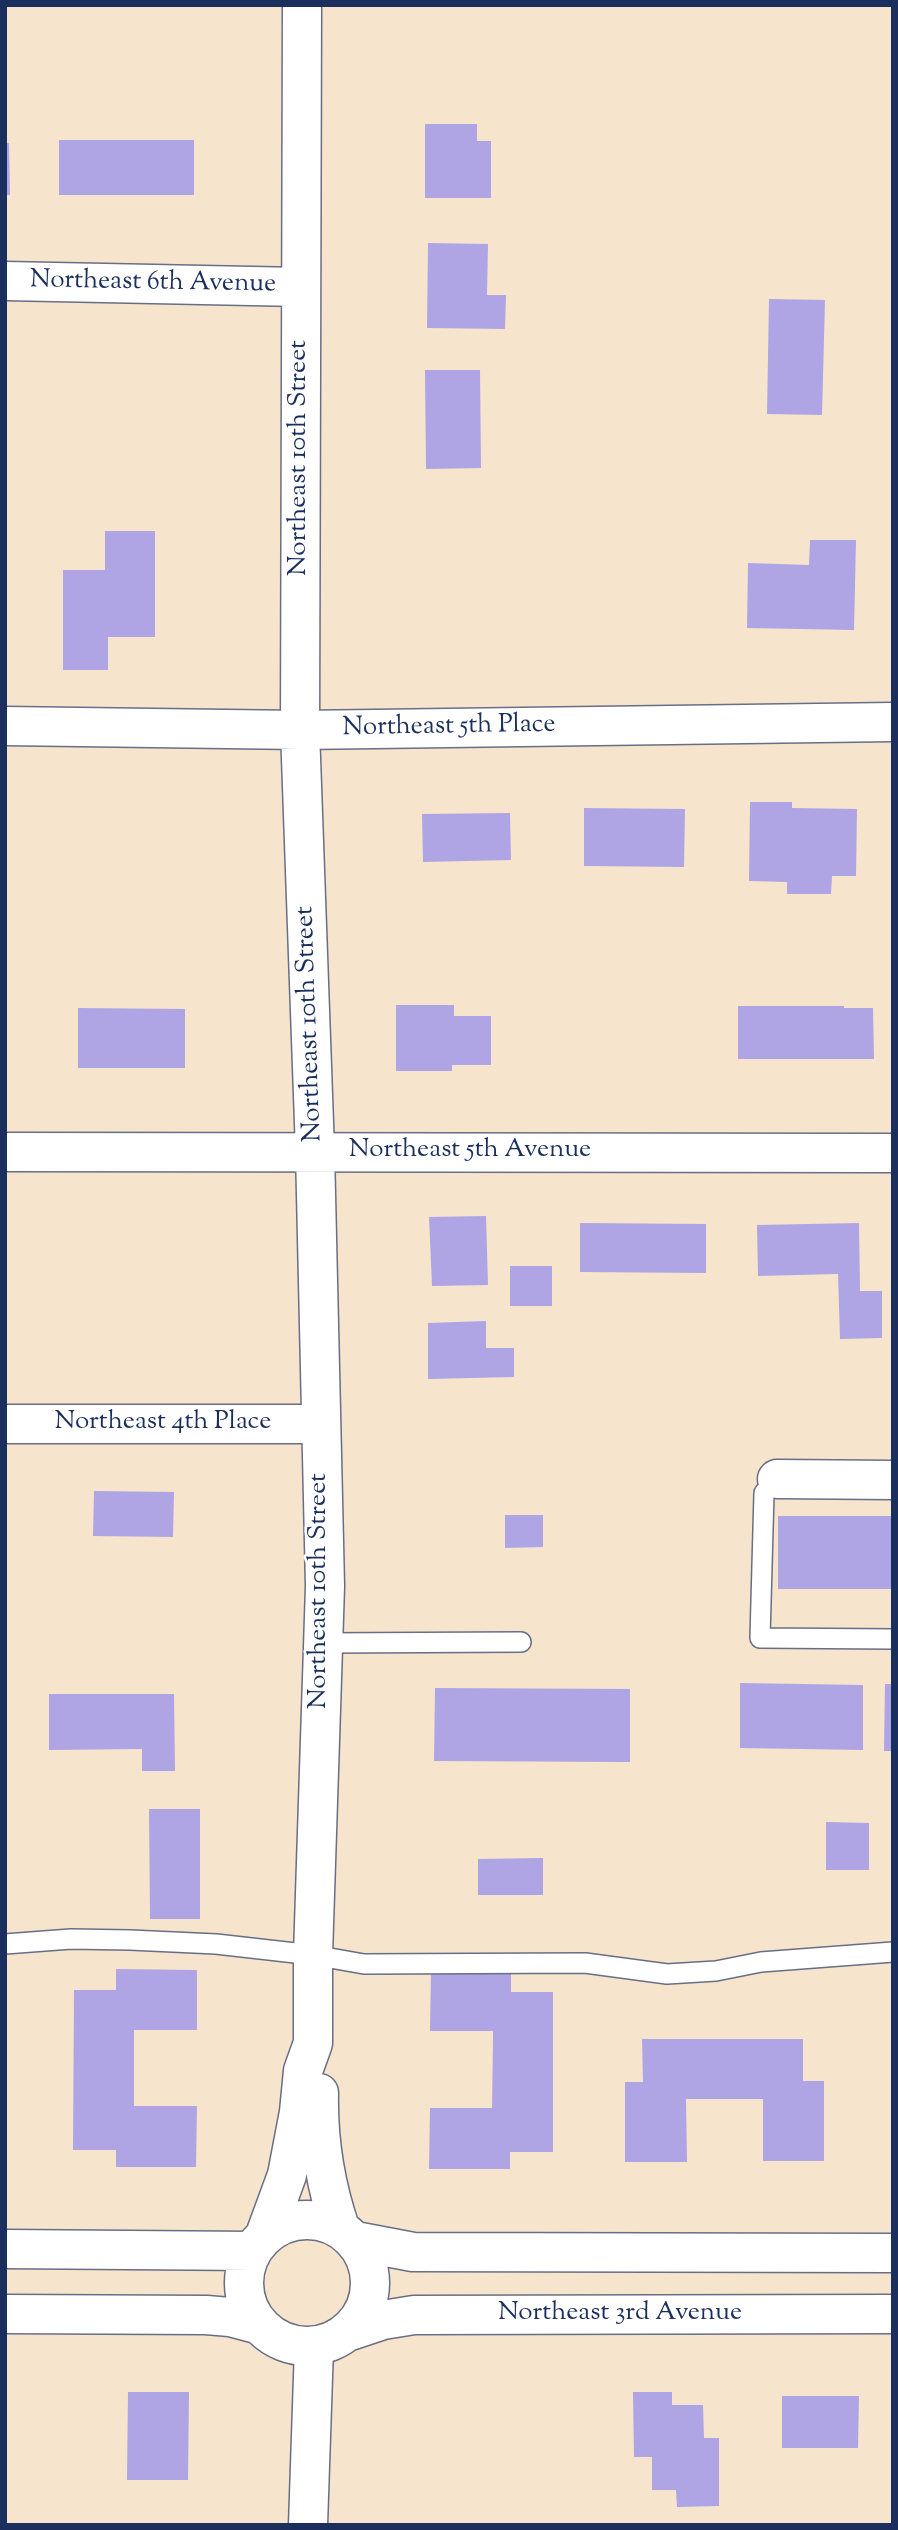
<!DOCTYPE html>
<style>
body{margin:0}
#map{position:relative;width:898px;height:2530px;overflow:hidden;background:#f6e4cd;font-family:"Sorts Mill Goudy",serif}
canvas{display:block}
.frame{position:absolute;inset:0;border:7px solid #1b2f5e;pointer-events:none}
</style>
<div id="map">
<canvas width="898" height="2530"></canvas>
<div class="frame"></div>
</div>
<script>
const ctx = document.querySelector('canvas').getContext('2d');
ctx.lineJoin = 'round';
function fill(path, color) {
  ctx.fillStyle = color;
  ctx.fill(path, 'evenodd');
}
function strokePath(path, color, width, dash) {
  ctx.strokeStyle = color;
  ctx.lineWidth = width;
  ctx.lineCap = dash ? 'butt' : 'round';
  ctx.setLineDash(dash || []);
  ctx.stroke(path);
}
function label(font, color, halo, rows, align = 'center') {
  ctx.font = font + ' "Sorts Mill Goudy",serif';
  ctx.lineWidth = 5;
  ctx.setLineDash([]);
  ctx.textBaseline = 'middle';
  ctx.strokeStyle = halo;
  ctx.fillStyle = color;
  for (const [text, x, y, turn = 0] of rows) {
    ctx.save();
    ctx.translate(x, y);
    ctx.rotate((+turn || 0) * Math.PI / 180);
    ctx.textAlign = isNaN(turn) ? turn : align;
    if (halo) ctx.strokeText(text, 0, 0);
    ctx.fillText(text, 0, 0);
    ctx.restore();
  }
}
const building = new Path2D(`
 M425,124H477V141H491V198H425Z
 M59,140H194V195H59Z
 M5,143H9L10,195H5Z
 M428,243L488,244L487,295H506L505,329L427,328Z
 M769,299L825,300L822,415L767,414Z
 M425,370H480L481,468L426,469Z
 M105,531H155V637H108V670H63V570H105Z
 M810,540H856L854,630L747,628L748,563L809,565Z
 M750,802H792V808L857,809L856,876H832L831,894H787V882L749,881Z
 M584,808L685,809L684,867L584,866Z
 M510,813L511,860L423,862L422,814Z
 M396,1005H454V1016H491V1065H452V1071H396Z
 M738,1006H844V1008H873L874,1059H738Z
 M78,1008L185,1009V1068H78Z
 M486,1216L488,1285L432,1286L429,1217Z
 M580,1223L706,1224V1273L580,1272Z
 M859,1223L860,1291H882V1338L840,1339L838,1274L758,1276L757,1225Z
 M510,1266H552V1306H510Z
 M486,1321V1348H514V1377L428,1379V1323Z
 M94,1491L174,1492L173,1537L93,1536Z
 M505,1515H543V1547L505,1548Z
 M778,1516H893V1589H778Z
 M740,1683L863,1685V1750L740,1748Z
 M885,1684H893V1751H884Z
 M435,1688L630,1689V1762L434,1761Z
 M49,1694H174L175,1771H142V1749L49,1750Z
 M149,1809H200V1919H150Z
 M826,1822L869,1823V1870H826Z
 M543,1858V1895H478V1859Z
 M116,1969L197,1970V2030H134V2106H197L196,2167H116V2150H73L74,1990H116Z
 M431,1971H511V1992H553V2152H510V2169H429L430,2108H492L493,2039V2031H430Z
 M642,2039H803V2081H824V2161H763V2099H686L687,2162H625V2082H643Z
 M128,2392H189L188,2480H127Z
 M633,2392H672V2405H703L704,2438H719V2506L677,2507L676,2490H652V2457H634Z
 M782,2396H859L858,2448H782Z`);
const service = new Path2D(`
 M777,1479L764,1493L760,1638L893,1639
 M323,1643L521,1642
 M5,1944L71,1939L130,1940L216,1944L313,1955L364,1964L585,1963L667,1974L716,1971L761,1962L893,1952`);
const minor = new Path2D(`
 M5,281L301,287
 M5,726L300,730L893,722
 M5,1152L893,1153
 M5,1424H320
 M777,1479L893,1480
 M319,2093C318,2139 325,2184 340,2228
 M244 2283a63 63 0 1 1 126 0a63 63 0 1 1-126 0Z
 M265,2235L287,2175L299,2112L303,2071L313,2043V1955L325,1586L315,1151L300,730L302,5
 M355,2241L413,2252L893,2253
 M5,2249L252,2251
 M5,2314L206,2315L230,2317L260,2325
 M350,2331L383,2320L414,2315L893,2314
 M308,2525L314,2347`);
const streetNames = [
 ["Northeast 6th Avenue",153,284,1],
 ["Northeast 10th Street",301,458,-90],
 ["Northeast 5th Place",449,728,-1],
 ["Northeast 10th Street",311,1024,-92],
 ["Northeast 5th Avenue",470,1152],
 ["Northeast 4th Place",163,1424],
 ["Northeast 10th Street",321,1591,-90],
 ["Northeast 3rd Avenue",620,2315]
];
fill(building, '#afa5e4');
strokePath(service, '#686e85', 22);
strokePath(minor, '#686e85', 41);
strokePath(service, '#fff', 19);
strokePath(minor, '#fff', 38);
label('26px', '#1b2f5e', '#fff', streetNames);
</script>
